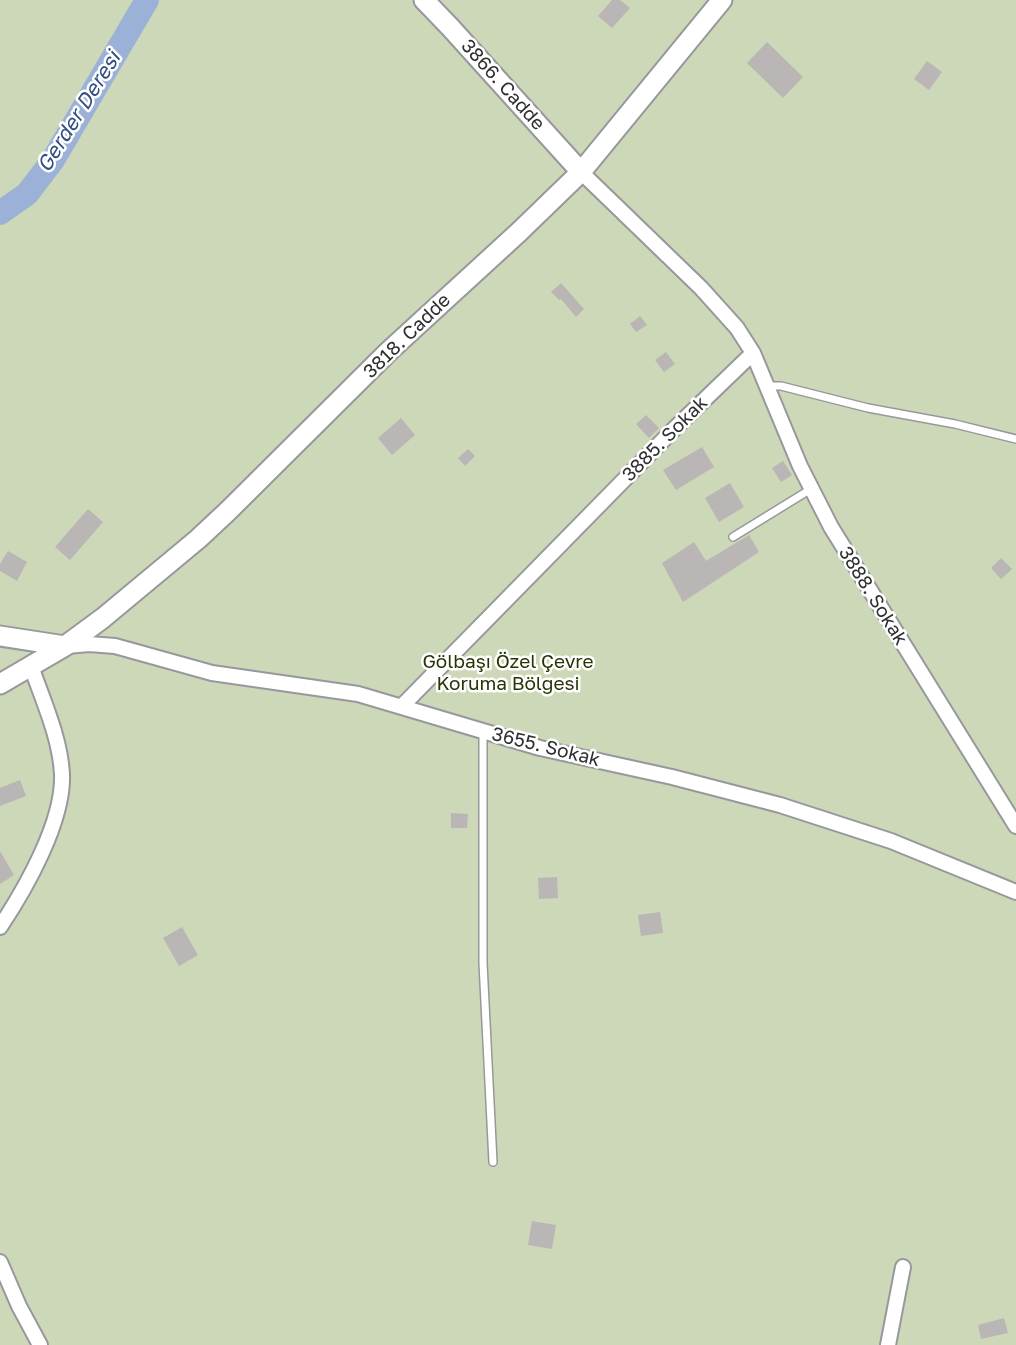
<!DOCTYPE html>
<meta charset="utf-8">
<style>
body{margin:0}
canvas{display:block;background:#f3f3f7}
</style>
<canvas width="1016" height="1345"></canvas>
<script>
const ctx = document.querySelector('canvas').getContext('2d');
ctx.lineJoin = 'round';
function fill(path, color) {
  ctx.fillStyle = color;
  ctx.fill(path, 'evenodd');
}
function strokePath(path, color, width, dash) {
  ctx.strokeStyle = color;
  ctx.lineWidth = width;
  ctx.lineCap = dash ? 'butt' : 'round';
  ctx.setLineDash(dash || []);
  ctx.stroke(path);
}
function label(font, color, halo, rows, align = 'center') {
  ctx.font = font + ' "Golos Text",sans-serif';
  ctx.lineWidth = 5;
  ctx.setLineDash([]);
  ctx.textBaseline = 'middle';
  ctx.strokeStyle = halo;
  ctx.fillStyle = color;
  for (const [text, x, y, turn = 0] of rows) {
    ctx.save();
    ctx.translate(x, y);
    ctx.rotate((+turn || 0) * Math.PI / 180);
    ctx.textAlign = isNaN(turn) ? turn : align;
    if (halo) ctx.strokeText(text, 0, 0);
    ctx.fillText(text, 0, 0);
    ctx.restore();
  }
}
const green = new Path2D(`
 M0,0H1016V1345H0Z`);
const river = new Path2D(`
 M0,213L27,194L53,160L147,0`);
const building = new Path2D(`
 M612,0H620L630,8L612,28L598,16Z
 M767,42L803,77L783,98L747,63Z
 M927,61L942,72L929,90L914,79Z
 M561,283L584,309L576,317L561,299L559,300L551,292Z
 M640,316L647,325L636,332L630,324Z
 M666,352L675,364L664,372L655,360Z
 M646,415L659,428L649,438L636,424Z
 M401,418L415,435L392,455L378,438Z
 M702,447L714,467L676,490L663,470Z
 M468,449L475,456L465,466L458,458Z
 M783,461L792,475L781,482L772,468Z
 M730,483L744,507L719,522L705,498Z
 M88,509L103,522L70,560L55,547Z
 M749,535L759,552L683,602L662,563L694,542L706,561Z
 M8,551L27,562L17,581L0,571V564Z
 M1001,558L1012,569L1001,579L991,568Z
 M20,780L26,796L0,806V788Z
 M451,813L468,814L467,828H451Z
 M0,851L14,875L0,884Z
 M557,877L558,898L539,899L538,878Z
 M660,912L663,933L641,936L638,915Z
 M182,927L198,955L179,966L163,938Z
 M532,1221L556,1225L552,1249L528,1245Z
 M1004,1318L1008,1333L981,1339L978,1325Z`);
const lane = new Path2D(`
 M768,386H781L868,408L955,424L1016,439
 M733,537L811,489
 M483,731V963L493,1162`);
const street = new Path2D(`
 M753,353L800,466L831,527L1016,826
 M67,646L89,644L115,646L212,673L358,694L540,748L672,777L780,805L891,841L1016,892
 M402,706L673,430L753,353L737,328L701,288L581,172
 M0,927C26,888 64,821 62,774C60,737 43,701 31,666
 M0,1262L19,1306L40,1345
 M888,1345L903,1267`);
const secondary = new Path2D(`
 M424,0L450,27L581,172
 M0,636L65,646
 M0,684L65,646L103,618L198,539L228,511L388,352L519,232L581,172L722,0`);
const streetNames = [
 ["3866. Cadde",503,85,48],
 ["3818. Cadde",407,336,-44],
 ["3885. Sokak",665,439,-45],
 ["3888. Sokak",873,596,58],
 ["3655. Sokak",546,747,14]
];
const parkNames = [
 ["Gölbaşı Özel Çevre",508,662],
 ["Koruma Bölgesi",508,684]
];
const waterNames = [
 ["Gerder Deresi",79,112,-58]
];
fill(green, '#ccd8b8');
strokePath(river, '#9cb1d8', 24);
fill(building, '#bab6b5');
strokePath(lane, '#98989c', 10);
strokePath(street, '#98989c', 18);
strokePath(secondary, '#98989c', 23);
strokePath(lane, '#fff', 7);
strokePath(street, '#fff', 14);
strokePath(secondary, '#fff', 19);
label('19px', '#2f2f30', '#fff', streetNames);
label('19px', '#273503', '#fff', parkNames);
label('italic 21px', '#334e81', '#fff', waterNames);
</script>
